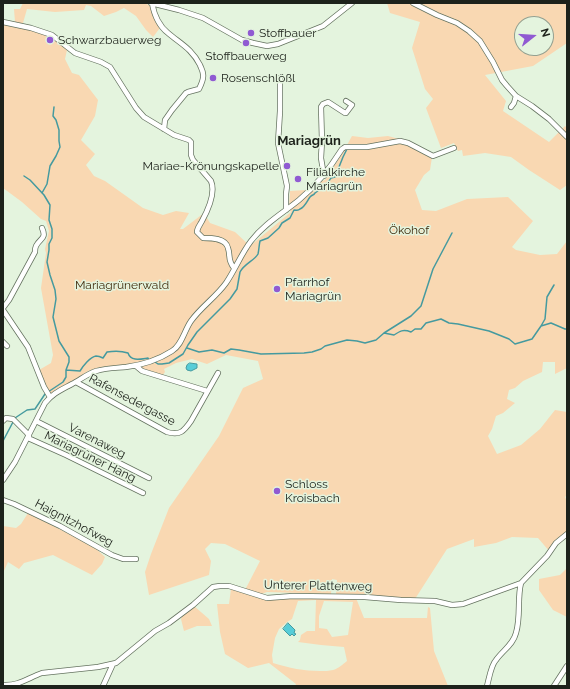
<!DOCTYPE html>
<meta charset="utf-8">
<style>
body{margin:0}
#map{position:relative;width:570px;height:689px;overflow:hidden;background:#e4f4de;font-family:Raleway,sans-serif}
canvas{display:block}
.frame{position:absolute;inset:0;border:4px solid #1d221b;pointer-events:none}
.north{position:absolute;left:514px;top:16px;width:40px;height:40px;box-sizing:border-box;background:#e4f4de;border:1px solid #94a090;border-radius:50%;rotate:73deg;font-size:11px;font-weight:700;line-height:16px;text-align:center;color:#1d221b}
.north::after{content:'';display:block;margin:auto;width:14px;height:18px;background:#905ad2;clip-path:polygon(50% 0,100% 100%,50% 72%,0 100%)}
</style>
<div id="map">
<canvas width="570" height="689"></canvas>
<div class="frame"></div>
<div class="north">N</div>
</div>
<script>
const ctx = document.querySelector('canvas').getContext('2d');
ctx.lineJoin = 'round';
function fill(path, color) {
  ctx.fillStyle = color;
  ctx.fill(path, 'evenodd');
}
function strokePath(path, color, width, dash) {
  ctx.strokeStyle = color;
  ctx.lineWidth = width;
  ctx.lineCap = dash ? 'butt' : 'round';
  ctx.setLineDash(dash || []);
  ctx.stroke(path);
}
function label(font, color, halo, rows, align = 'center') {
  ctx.font = font + ' Raleway,sans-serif';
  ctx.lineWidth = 3;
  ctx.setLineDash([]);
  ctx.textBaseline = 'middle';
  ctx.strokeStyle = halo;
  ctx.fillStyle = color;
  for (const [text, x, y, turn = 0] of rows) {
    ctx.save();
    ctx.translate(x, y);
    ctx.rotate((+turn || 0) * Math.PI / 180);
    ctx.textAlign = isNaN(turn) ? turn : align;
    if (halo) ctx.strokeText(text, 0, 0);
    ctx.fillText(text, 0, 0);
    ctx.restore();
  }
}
const green = new Path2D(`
 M23,3H145L150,6L160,28L153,37L146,30L136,16L124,8L116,12L104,16L91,6L86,5L84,10L55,12L27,9L23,23H20L15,22L14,9H20Z
 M387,3H567V43L533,66L485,75L506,101L503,111L549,142L565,126L567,128V185L560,190L529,170L511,157L485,153L463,156L462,150L458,151L454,143L441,148L426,108L433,99L425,89L412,48L420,22L390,13ZM522,24H546V48H522Z
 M3,23L33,30L46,35L47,41L50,42H52L53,38L67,50L65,59L72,73L79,75L98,100L95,116L81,140L95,154L86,165L94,176L105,181L143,208L163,215L176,211L189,213L180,229H183L204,213L210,223L235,232L250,246L291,212L289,209L290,191L306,190L314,183L325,180L342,154L352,136L368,138L388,136L410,142L429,153L432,157L430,170L424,175L415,190L422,210L436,211L467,199L508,197L533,221L512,247L516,250L540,255L557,254L567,241V368L555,374V362H543L542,372L523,381L515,388L509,390L507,399L515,403L503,413L496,416L492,429L488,436L497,454L521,445L540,429L555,410L567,412V495L565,497L567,501V534L550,552L538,538L512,537L496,543L474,547V539L447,549L415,599L361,595L336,594L337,580L332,579L331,594L267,592L256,596L262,599L301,597L356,598L364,618H427L428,607L430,608L434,651L448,686H295L296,684L269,663L248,668L225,654L220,632L217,604H229L231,589L244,592L260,561L225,544L211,543L205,549L211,561L209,575L149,595L145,572L151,554L169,508L219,436L243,388L263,379L258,361L226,355L207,364L192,359L176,363L164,369L165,372L162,376L146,370L135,364L101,367L88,371L72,382L50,394L39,370L51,363L53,355L41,288L46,253L45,249L49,231L46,221L41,219L22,202L3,188ZM316,600L315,631H307L301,635L300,640L298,642L321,645L344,647L347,661C343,664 338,669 333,670C329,671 325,671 320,671C304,671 289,668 273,663L272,655L275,638L279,629L287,622L292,619L298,601ZM324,601L353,602L348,635L332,637L327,629L319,628V616Z
 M28,513L93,546L105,557L102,564L92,575L53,555L24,563L19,569L8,562L3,573V526L16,528L21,524Z
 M567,568V617L553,610L539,590V579L560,575Z
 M194,606L209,619L212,626H197L184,631L181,619L182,617L180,616Z`);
const water = new Path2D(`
 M190,363L197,364V368L191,371L187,370L186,368L187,365Z
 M288,623L295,630L294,633L296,634L294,636L292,634L290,636L283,629Z`);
const stream = new Path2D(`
 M42,193L47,184L50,166L56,156L60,147L59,141V130L56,120L53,116L54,107
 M541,326L545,319L547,297L554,285
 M384,333L411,316L421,306L433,269L452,233
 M187,348L199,352L212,350L224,353L231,349L239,350L261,354L304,353L312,352L321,349L325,346L347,340L357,341L365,343L376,340L384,333L394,335C400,331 403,329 411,332L415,329H421L426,323L441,319L449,323L458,324L489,331L509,339L515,344L532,339L541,326L551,323L565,329H567
 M155,362L158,364H162L169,363L183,354L188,345L197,332L230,299L237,289L240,272C244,264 255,260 258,254C259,250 259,245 260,241L268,238L279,228L282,223L290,218L294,210C297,210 298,211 300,209C305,207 307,201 310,197C313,194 313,196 315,193C321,188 327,185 331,178L335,177L343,157L347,149
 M66,370L80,371C83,366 90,357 96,356C98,356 101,357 103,358L107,352C113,351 122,351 128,353C131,362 141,359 148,358L149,360
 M15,418L27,410L35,409L45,394L63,382L66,377V370L69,362V357L59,341L53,317L56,299L55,290L50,275L47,262L49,250V244L52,238V229L49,220L50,205L44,195L30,180L24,176
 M3,441L13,422`);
const street = new Path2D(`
 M151,3L179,10L203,18L242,40L253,43L267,46L278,44L323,26L352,3
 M152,3C154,14 159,26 168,33C181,44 192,49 200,65C201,68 203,71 203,74C204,78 201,85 199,89L188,92L186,93L172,110L165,120L164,129
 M413,3L437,15L457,23L469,31L480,41L493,62L502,80L507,86L516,96L532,106L549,119L567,137
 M3,22L31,28L52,35L75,53L101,62L110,67L136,108L144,117L174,135L189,140L191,142V155L193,160L211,181C216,193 208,210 202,221C200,225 197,228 197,232L203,238C211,238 226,238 228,248C231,257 227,259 234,268
 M280,78V111L278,143L287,186L286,194V210
 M511,107L514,103L516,96
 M324,176L321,158L322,141L321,107L323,104L328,102L345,113H346L352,105L346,101
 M3,308L9,300L35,252C35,250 35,248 36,246C40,238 47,239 42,228
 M3,310L28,347L44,387L50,397
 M3,342L7,346
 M136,366L142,371L207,391
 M76,382L167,432C180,436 184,431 191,421L218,373
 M3,421L6,418L13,419L27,433L29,436
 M36,421L149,478
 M28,438L66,455L143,493
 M3,480L15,462L45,403C53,393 61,390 72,384C80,380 87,374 96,371C106,368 116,368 126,367C142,365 158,360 172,351C182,345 184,331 191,321C201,307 216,297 226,283C235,270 241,254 251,241C264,224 283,213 299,200C317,185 330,168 342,149L345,147H367L400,141L408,143L433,156L454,148
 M3,500L14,504L60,526L112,555L123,559H136
 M3,685C19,686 28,678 42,673L98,667L116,663L155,631L169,623L193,605L213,587L220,586H229L267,598L293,596L365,597L401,600L435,601L452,605L463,604L521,583L547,556L556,543L567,534
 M103,686L113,664
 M487,686C489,679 491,665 496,660C503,650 513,645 516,633C521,616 517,599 521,583
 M554,686L567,666`);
const markers = [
 [251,33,4,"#905ad2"],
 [50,40,4,"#905ad2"],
 [246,43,4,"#905ad2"],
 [213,78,4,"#905ad2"],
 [287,166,4,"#905ad2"],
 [298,179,4,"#905ad2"],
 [277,289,4,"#905ad2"],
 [277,491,4,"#905ad2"]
];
const poiNames = [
 ["Stoffbauer",259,33],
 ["Schwarzbauerweg",58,40],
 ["Stoffbauerweg",246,56,"center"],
 ["Rosenschlößl",221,78],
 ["Mariae-Krönungskapelle",279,166,"right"],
 ["Filialkirche",306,172],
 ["Mariagrün",306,186],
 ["Pfarrhof",285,282],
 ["Mariagrün",285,296],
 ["Schloss",285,484],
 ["Kroisbach",285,498]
];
const parkNames = [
 ["Ökohof",409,230],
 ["Mariagrünerwald",122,285]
];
const streetNames = [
 ["Rafensedergasse",132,400,28],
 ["Varenaweg",97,441,27],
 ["Mariagrüner Hang",90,457,26],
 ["Haignitzhofweg",74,523,28],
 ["Unterer Plattenweg",318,586,1]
];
const neighbourhoodNames = [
 ["Mariagrün",309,141]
];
fill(green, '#f9d8b2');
fill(water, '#56cdd8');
strokePath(water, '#459a9f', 1);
strokePath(stream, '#459a9f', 1.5);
strokePath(street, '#657360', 6);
strokePath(street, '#fff', 4.5);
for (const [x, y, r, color] of markers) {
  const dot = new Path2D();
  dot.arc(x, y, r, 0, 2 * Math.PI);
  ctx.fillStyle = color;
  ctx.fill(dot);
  strokePath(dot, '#e4f4de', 1.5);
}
label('12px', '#1d221b', '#e4f4de', poiNames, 'left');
label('12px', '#422c0d', '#e4f4de', parkNames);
label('12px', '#1d221b', '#e4f4de', streetNames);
label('bold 13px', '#1d221b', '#e4f4de', neighbourhoodNames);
</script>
